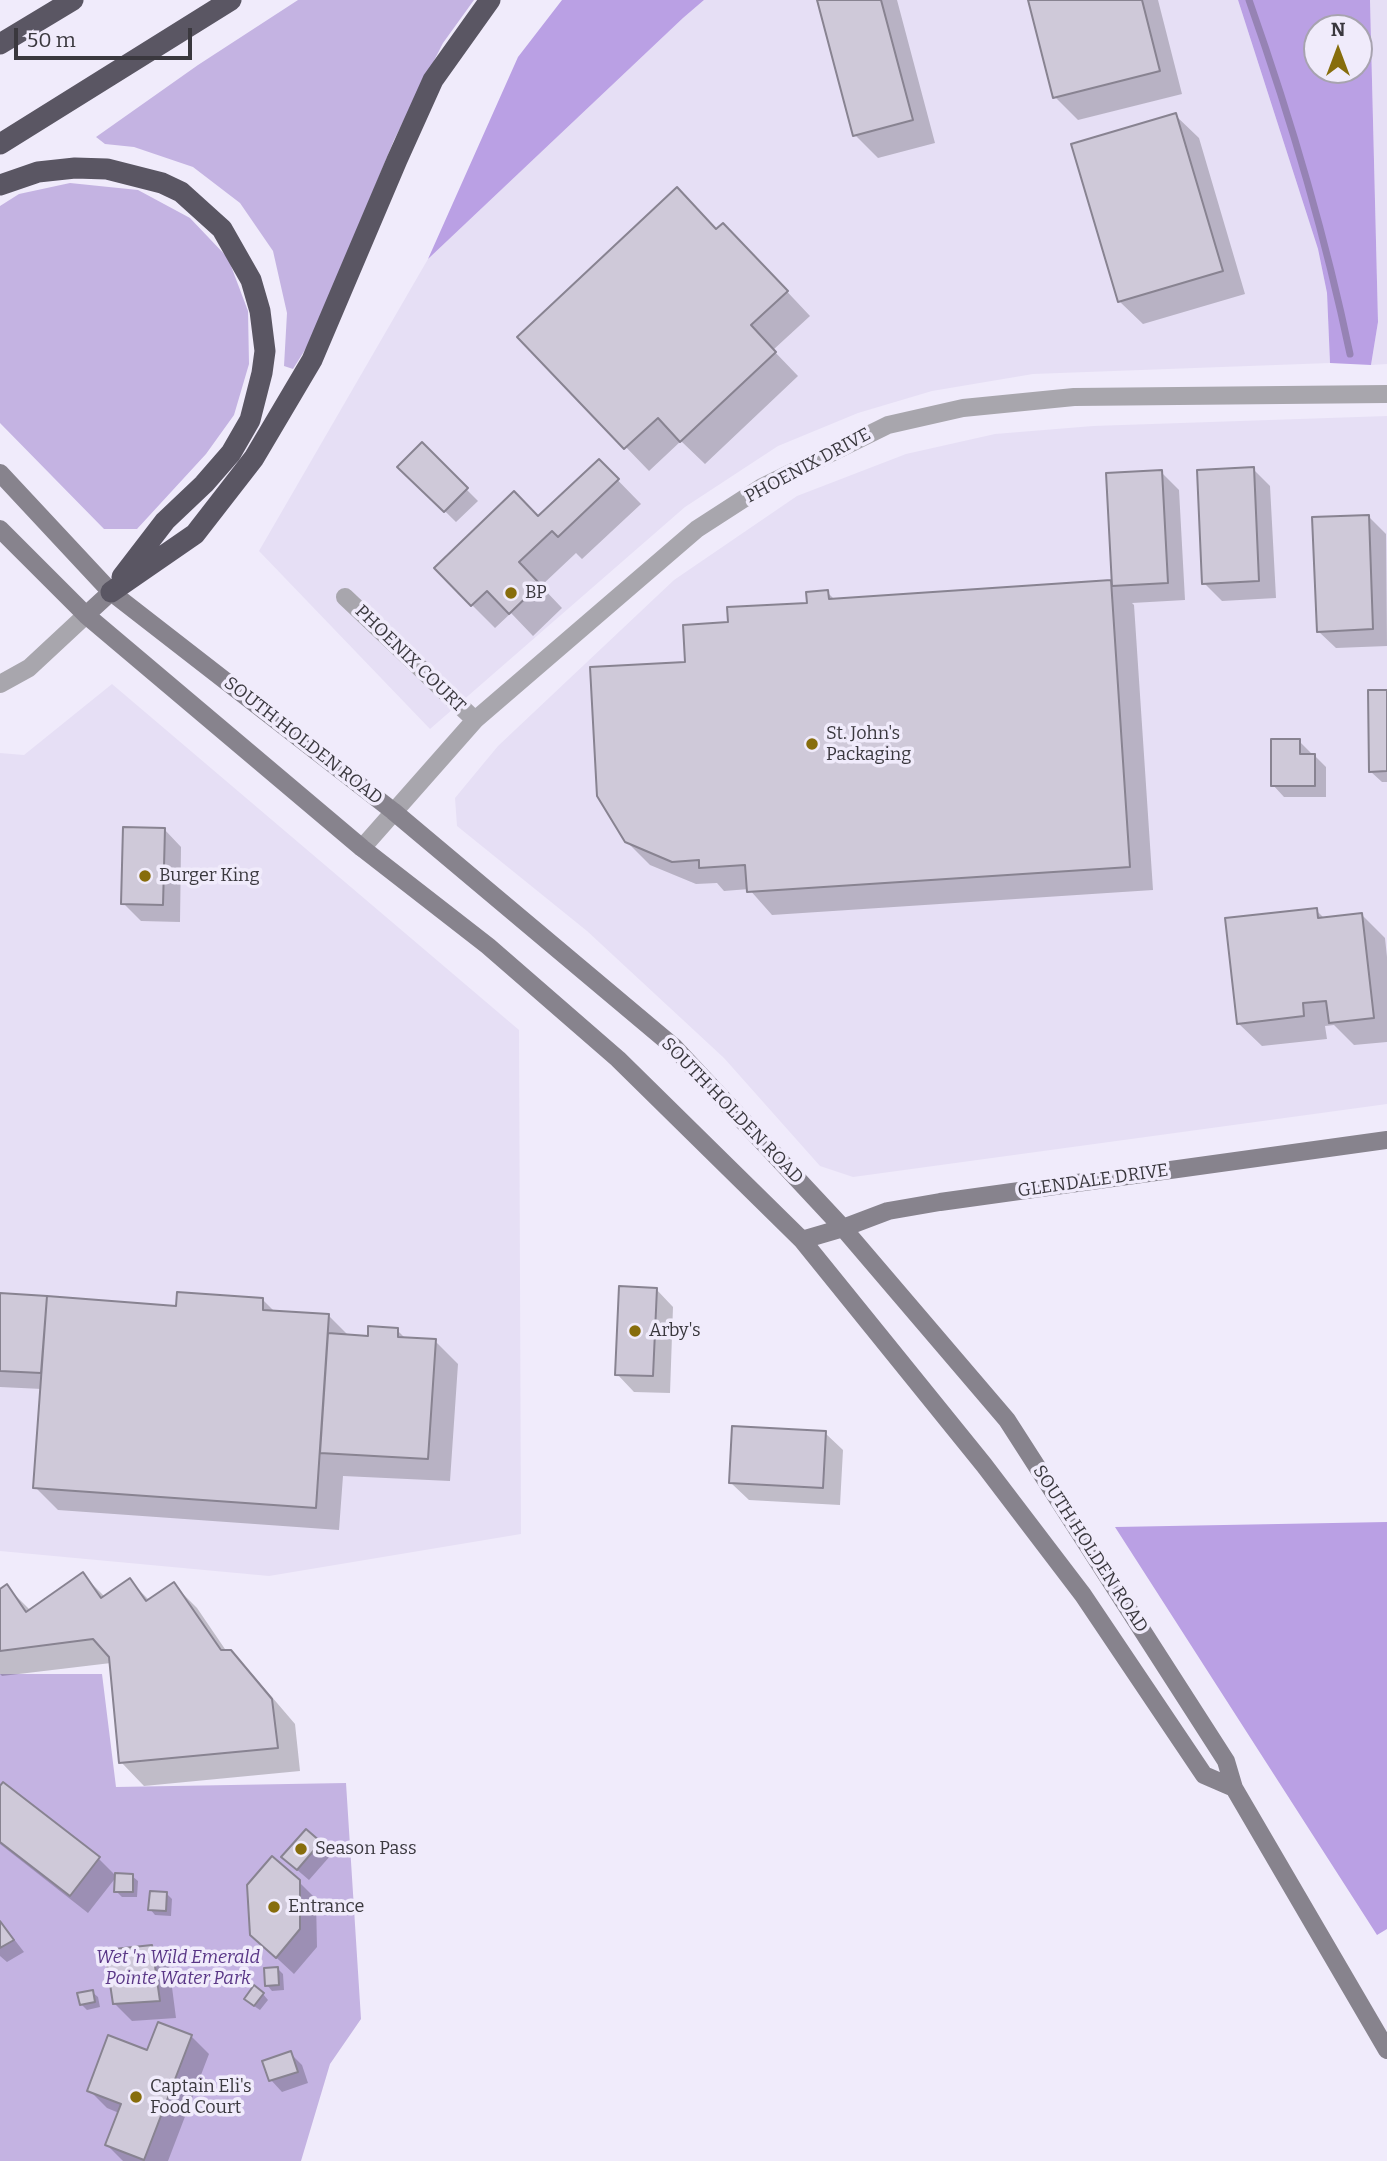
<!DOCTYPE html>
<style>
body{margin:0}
#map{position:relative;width:1387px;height:2161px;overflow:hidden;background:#f0ebfb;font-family:Bitter,serif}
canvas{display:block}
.north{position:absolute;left:1303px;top:14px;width:70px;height:70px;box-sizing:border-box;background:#f0ebfb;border:2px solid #a7a3af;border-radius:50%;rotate:0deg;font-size:19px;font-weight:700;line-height:28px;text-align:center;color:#3a383e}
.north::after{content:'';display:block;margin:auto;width:24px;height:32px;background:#876d0c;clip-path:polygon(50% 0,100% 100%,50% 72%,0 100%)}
.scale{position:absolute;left:14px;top:28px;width:178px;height:32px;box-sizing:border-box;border:4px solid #3a383e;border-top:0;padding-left:9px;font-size:21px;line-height:24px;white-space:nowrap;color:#3a383e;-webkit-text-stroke:5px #f0ebfb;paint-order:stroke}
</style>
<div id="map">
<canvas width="1387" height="2161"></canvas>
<div class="north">N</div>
<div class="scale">50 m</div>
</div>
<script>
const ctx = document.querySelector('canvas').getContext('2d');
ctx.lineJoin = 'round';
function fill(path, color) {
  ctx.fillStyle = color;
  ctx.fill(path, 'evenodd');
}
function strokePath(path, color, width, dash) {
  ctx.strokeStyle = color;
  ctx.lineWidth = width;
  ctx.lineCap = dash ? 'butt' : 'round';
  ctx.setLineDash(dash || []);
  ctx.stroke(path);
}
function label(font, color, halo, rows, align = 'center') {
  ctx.font = font + ' Bitter,serif';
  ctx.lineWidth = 7;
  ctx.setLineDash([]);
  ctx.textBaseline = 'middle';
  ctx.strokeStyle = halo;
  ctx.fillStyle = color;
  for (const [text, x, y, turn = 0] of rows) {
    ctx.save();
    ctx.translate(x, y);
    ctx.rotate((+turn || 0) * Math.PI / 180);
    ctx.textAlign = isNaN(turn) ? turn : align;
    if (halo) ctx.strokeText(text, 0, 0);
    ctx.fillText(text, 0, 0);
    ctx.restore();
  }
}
const built = new Path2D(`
 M704,0H1238L1318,249L1327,293L1330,363L1033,374L932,391L858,413L778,446L685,507L430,729L259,551L428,259L683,18Z
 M1370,0H1387V364L1371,365L1378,322Z
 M1387,416V1104L853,1177L820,1166L724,1058L587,931L457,826L455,798L498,746L674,580L797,496L906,454L995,434L1093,426Z
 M112,684L519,1030L521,1534L269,1576L0,1551V753L24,755Z`);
const green = new Path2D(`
 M298,0H474L443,43L394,140L313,337L293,369L284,366L287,313L273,251L240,203L193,167L134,147L105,144L96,137L198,65Z
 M70,183L138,190L190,218L228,258L248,311L249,364L234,415L206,454L137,529H104L0,423V206L19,194Z
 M0,1674H102L116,1787L346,1783L361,2019L330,2064L301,2161H0Z`);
const forest = new Path2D(`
 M562,0H704L683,18L428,259L518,57Z
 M1238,0H1370L1378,322L1371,365L1330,363L1327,293L1318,249ZM1317,28H1359V70H1317Z
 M1387,1522V1929L1377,1935L1115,1527Z`);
const shadow = new Path2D(`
 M819,0H897L935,143L878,158L855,135Z
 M1030,0H1158L1182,94L1078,120L1055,97Z
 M1175,115L1199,138L1245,294L1143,324L1119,301Z
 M717,231L746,248L810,316L773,350L798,376L705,464L681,441L649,471L520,337Z
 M422,445L478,501L456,522L400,467Z
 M599,461L641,504L582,559L576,553L541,586L562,608L533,636L511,613L495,628L472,605L539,518Z
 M1253,469L1270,486L1276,598L1222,601L1204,583Z
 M1161,472L1179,490L1185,600L1132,603L1134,605L1153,890L772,915L749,889L724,891L717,883L696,884L650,865L626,841L687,663L730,624L809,604L827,592L835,600L1111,582L1114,585Z
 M1369,517L1386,534L1387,646L1336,648L1318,631Z
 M1387,691V782H1382L1370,771Z
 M1299,741L1311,753V756H1315L1326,767V797H1284L1273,785Z
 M164,829L181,847L180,922L141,921L123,903Z
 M1316,910L1325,919L1362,915L1385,938L1387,957V1042L1354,1045L1334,1025L1325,1026L1327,1039L1262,1046L1238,1023Z
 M656,1289L673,1307L670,1393L634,1392L617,1374Z
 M0,1295L178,1307L263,1300L275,1312L329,1316L349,1336L370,1338L397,1330L406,1339L435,1341L458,1364L450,1481L343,1476L339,1530L58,1510L35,1487L42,1389L0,1387Z
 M825,1433L843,1450L840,1505L749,1500L731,1483Z
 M83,1575L105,1597L129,1580L150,1601L174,1585L197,1608L227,1652H230L254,1676L295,1724L300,1771L144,1786L121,1762L111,1663L2,1676L0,1674V1591L7,1587L31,1611Z
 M3,1784L99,1859L115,1875L132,1876L138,1881L137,1897H122L116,1891L117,1876L88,1913L0,1844V1789Z
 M306,1831L331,1855L309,1880L295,1868Z
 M298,1881L316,1899L317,1947L294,1974L252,1935Z
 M167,1894L172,1899L171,1916L155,1915L150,1909Z
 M0,1921L24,1952L7,1962L0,1956Z
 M151,1946L169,1964L176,2018L132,2021L114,2003Z
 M278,1969L283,1974L284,1990L272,1991L267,1985Z
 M92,1992L98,1997L100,2007L87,2010L81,2004Z
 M263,1994L268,2000L260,2010L251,2004Z
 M191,2036L209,2054L168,2161H123L107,2145L119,2113L107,2108L89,2090L148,2052Z
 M290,2053L302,2065L308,2083L282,2092L271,2080Z`);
const stream = new Path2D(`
 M1249,0C1290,116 1325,234 1350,354`);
const building = new Path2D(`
 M817,0H881L913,120L853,136Z
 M1028,0H1142L1160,71L1053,98Z
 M1176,113L1223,271L1118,302L1071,144Z
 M677,187L716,229L723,223L788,291L751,325L776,352L680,442L658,418L624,449L517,337Z
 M422,442L468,488L444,512L397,467Z
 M599,459L619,479L558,537L552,531L519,562L540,584L509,614L487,591L471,606L434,568L514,491L538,516Z
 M1254,467L1259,581L1202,584L1197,470Z
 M1162,470L1168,583L1112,586L1106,473Z
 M1369,515L1373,629L1317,632L1312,517Z
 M1111,580L1130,867L747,892L745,865L699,868V860L672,862L625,842L597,796L590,667L685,662L683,625L728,622L727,607L807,603L806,592L828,590L829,599Z
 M1368,690H1387V771L1369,772Z
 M1271,739H1300V754H1315V786H1271Z
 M123,827L165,828L163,905L121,904Z
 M1317,908L1318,918L1362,913L1374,1018L1329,1023L1326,1001L1303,1003L1304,1016L1237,1024L1225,918Z
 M619,1286L657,1288L653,1376L615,1375Z
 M177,1292L263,1298V1310L329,1314L316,1508L33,1488L47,1296L176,1306Z
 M0,1293L47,1296L41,1373L0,1371Z
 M368,1326L398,1328V1337L436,1339L428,1459L320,1453L328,1333L368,1336Z
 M732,1426L826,1431L823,1488L729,1483Z
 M83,1572L101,1598L130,1578L146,1601L174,1582L221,1650H231L272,1699L278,1748L119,1763L109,1657L93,1639L0,1651V1589L7,1584L26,1612Z
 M3,1782L100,1857L70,1896L0,1842V1786Z
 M306,1829L321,1842L297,1870L281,1857Z
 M272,1856L300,1880V1929L276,1958L250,1935L247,1885Z
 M115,1873L133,1874V1892H114Z
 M150,1891L167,1892L166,1911L148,1910Z
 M0,1921L14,1940L0,1948Z
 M152,1945L160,2001L113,2004L105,1950Z
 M278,1967L279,1985L265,1986L264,1968Z
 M254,1985L264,1993L254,2006L244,1999Z
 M93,1990L95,2002L80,2005L77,1993Z
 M158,2022L192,2035L144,2160L105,2145L121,2104L87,2091L108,2035L147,2050Z
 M291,2051L298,2072L269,2081L262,2061Z`);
const street = new Path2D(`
 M345,597L475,720
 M0,684L29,668L86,615
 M362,848L475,720L697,529L762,487L888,425L963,408L1074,397L1387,394`);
const secondary = new Path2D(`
 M0,473L111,592L393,811L674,1047L843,1228L1007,1420L1226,1761L1234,1788L1387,2050
 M0,529L86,615L362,848L488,946L618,1059L802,1240L984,1465L1083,1595L1204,1775L1234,1788
 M86,615L111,592
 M802,1240L843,1228L888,1211L940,1202L1387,1140`);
const highway = new Path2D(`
 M0,44L73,0
 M0,144L231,0
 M0,185L38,172L75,168L107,169L162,183L181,192L222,229L251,280L260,311L265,351L262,373L250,420L231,453L204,484L165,521L122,577
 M111,592L195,534L254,458L312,360L397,160L433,80L490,0`);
const markers = [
 [511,593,7,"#876d0c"],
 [812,744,7,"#876d0c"],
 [145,876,7,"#876d0c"],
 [635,1331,7,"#876d0c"],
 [301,1849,7,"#876d0c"],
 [274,1907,7,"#876d0c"],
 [136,2097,7,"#876d0c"]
];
const streetNames = [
 ["PHOENIX DRIVE",808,466,-28],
 ["PHOENIX COURT",410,659,44],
 ["SOUTH HOLDEN ROAD",303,741,38],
 ["SOUTH HOLDEN ROAD",732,1111,46],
 ["GLENDALE DRIVE",1093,1181,-8],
 ["SOUTH HOLDEN ROAD",1090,1549,57]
];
const poiNames = [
 ["BP",525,593],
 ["St. John's",826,734],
 ["Packaging",826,755],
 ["Burger King",159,876],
 ["Arby's",649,1331],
 ["Season Pass",315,1849],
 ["Entrance",288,1907],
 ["Captain Eli's",150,2087],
 ["Food Court",150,2108]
];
const parkNames = [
 ["Wet 'n Wild Emerald",178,1958],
 ["Pointe Water Park",178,1979]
];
fill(built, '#e6dff5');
fill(green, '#c4b3e2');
fill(forest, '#baa0e4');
fill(shadow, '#0003');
strokePath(stream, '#9683b4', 7);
fill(building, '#cfc9d9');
strokePath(building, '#888391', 2);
strokePath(street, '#a8a6ad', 18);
strokePath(secondary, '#87838d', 18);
strokePath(highway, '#5a5663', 21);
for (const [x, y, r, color] of markers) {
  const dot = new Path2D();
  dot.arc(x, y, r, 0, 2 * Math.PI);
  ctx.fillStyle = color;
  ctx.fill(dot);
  strokePath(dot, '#f0ebfb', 2.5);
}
label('18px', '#3a383e', '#f0ebfb', streetNames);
label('18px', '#3a383e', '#f0ebfb', poiNames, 'left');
label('italic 18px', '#593686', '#f0ebfb', parkNames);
</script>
